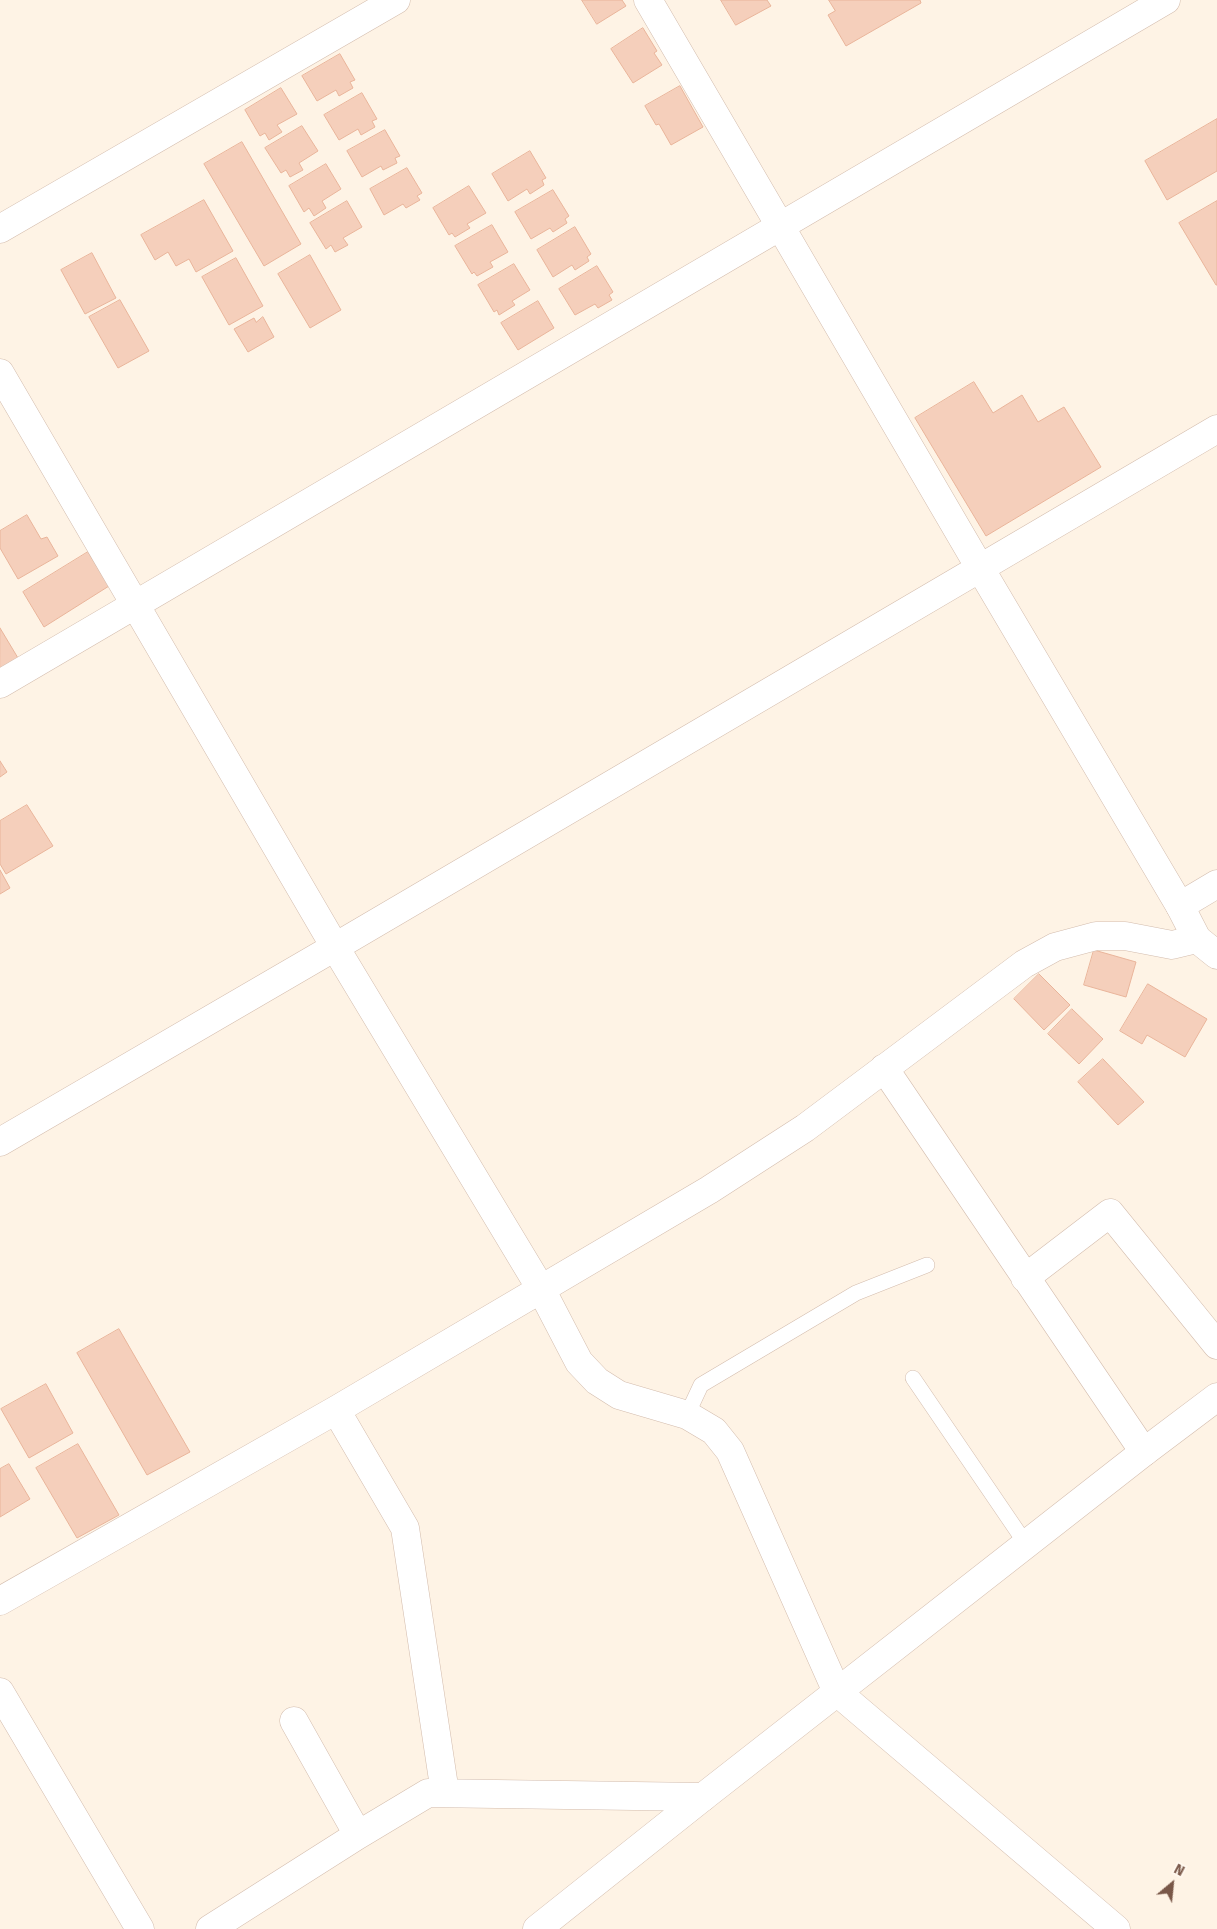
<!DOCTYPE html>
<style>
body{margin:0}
#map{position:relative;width:1217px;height:1929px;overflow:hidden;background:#fef3e5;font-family:"Fira Sans",sans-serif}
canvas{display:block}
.north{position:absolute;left:1147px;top:1859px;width:50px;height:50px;-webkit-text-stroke:4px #fff7ed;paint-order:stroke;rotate:28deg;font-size:14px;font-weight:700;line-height:20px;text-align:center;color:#795748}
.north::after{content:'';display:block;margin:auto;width:18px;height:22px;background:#795748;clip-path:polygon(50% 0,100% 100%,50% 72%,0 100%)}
</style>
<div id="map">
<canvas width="1217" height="1929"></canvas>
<div class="north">N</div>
</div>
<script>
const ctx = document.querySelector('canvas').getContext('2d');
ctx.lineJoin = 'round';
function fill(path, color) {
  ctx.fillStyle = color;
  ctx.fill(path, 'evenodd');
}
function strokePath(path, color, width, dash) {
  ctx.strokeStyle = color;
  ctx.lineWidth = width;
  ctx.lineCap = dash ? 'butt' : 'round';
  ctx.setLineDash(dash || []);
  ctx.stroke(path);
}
const building = new Path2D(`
 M582,0H622L626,6L597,24Z
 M721,0H767L771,6L736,25Z
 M829,0H920L921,3L846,46L828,15L835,11Z
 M643,28L657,51L654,53L662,65L633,83L611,49Z
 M340,54L355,80L350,82L353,88L339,96L336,90L317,101L302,76Z
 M680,86L703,127L671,145L659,124L656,125L645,106Z
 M281,88L297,114L277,125L282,132L269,140L265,133L260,136L245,110Z
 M362,93L377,119L372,121L375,127L361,135L358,129L339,140L324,115Z
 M1217,119V171L1167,200L1145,161Z
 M302,126L318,151L299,163L303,170L290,177L286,170L281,173L265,148Z
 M385,130L400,156L395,158L397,163L383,170L381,166L362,177L347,151Z
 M242,142L301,244L264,266L204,164Z
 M530,151L546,178L542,180L544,185L530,194L527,189L508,201L492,174Z
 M326,164L341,189L322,201L326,208L314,216L309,208L304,212L289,186Z
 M407,168L422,193L417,196L420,200L406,208L403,204L384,215L370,189Z
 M469,186L486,213L467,224L470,228L455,237L452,233L449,235L433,208Z
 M553,190L569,216L565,219L567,223L553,232L550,228L531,239L515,212Z
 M204,200L233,251L196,272L189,259L176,266L168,252L155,260L141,235Z
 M347,201L362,227L343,238L348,245L335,252L331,245L326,249L310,223Z
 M1217,201V285H1216L1179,223Z
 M492,225L508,252L490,262L493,267L477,276L474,272L472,274L455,246Z
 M575,227L591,254L587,257L589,261L575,270L572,265L553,277L537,250Z
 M92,253L116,298L85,314L61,270Z
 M310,255L341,310L310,328L278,274Z
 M236,258L263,306L229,325L202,277Z
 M514,264L530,290L512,301L515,305L499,315L497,310L494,312L478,285Z
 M597,266L613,292L609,295L612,300L598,308L595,304L575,315L559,289Z
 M120,300L149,351L118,368L89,317Z
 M538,301L554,328L518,350L501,323Z
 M263,317L274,337L248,352L234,329L254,318L256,322Z
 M974,382L993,413L1022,395L1038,422L1064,407L1101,467L986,536L915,418Z
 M27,515L41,539L47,537L58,556L18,579L0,548V531Z
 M88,552L109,586L44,627L23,592Z
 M0,628L18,658L0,669Z
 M0,761L7,772L0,777Z
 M27,805L53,846L6,874L0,864V821Z
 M0,870L10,888L0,894Z
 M1094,950L1136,962L1126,997L1084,985Z
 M1039,974L1070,1005L1044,1030L1014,999Z
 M1148,984L1207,1019L1185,1057L1147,1035L1142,1044L1120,1031Z
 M1072,1009L1103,1039L1079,1064L1048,1034Z
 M1103,1059L1144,1102L1118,1125L1078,1082Z
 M119,1329L190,1452L147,1475L77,1353Z
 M46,1384L73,1433L29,1458L1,1409Z
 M78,1444L119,1515L77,1538L36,1468Z
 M9,1464L30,1499L0,1517V1469Z`);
const service = new Path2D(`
 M913,1378L1026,1544
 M687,1415L701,1385L856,1293L927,1265`);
const minor = new Path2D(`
 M0,229L396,0
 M0,373L335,947L541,1289L579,1362L597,1381L619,1395L687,1415L714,1431L730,1451L837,1692L1116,1929
 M0,684L1166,0
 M1180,906L1217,884
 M884,1068L1144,1452
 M1025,1278L1110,1213L1217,1345
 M336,1410L405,1528L445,1793
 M0,1601L336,1410L709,1190L805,1128L1024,964L1055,947L1096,936H1125L1172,945L1197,939
 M0,1692L140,1929
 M294,1721L358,1835
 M210,1929L358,1835L428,1793L703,1797`);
const tertiary = new Path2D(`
 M648,0L980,568L1180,906L1197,939L1217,955
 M0,1142L335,947L1217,429
 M537,1929L703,1797L1144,1452L1217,1397`);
fill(building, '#f5cfbb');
strokePath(building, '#e9b49a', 1);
strokePath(service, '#d3bcad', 16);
strokePath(minor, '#d3bcad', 29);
strokePath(tertiary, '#d3bcad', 29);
strokePath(service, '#fff', 15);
strokePath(minor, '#fff', 28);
strokePath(tertiary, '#fff', 28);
</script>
